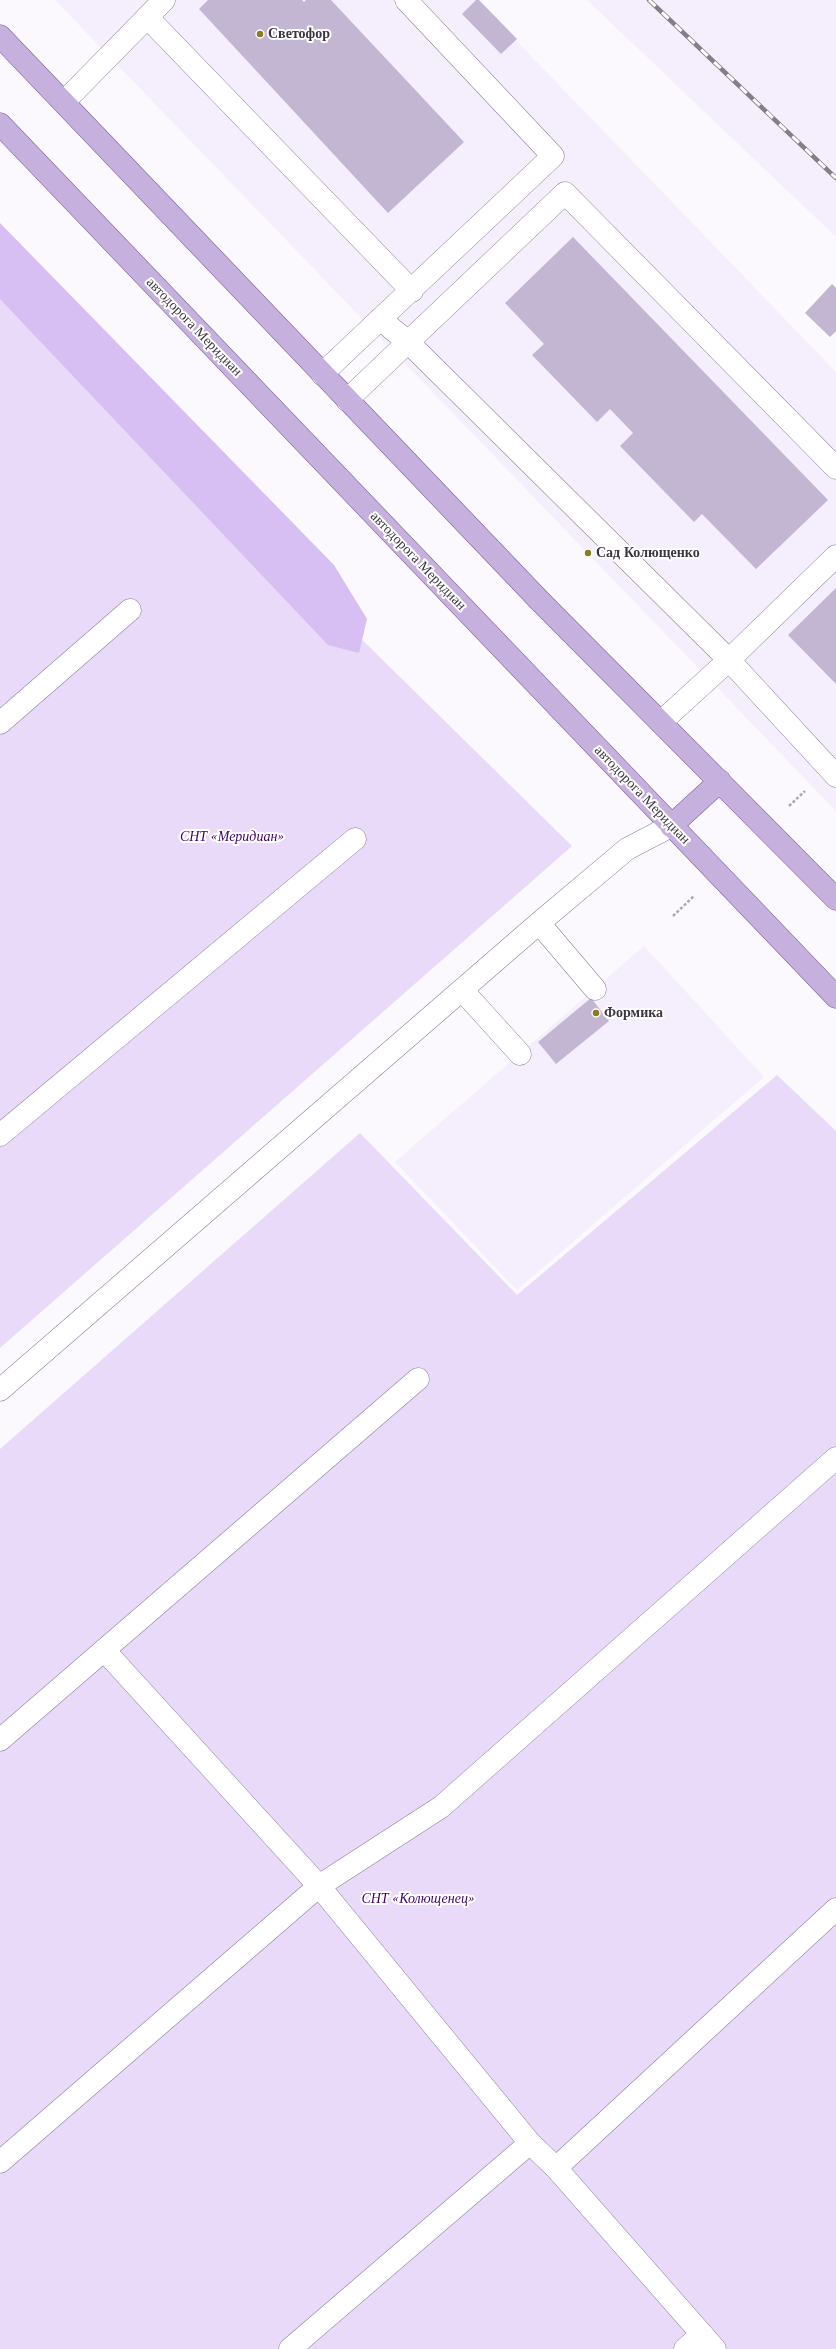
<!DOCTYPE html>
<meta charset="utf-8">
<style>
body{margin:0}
canvas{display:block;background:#fbf8fe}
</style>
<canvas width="836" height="2349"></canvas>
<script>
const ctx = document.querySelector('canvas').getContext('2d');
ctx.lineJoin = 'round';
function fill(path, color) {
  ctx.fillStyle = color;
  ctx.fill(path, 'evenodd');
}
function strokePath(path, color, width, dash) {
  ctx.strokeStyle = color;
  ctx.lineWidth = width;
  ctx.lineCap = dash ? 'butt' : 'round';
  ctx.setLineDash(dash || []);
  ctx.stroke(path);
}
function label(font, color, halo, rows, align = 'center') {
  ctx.font = font + ' "Libre Baskerville",serif';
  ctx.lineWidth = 4;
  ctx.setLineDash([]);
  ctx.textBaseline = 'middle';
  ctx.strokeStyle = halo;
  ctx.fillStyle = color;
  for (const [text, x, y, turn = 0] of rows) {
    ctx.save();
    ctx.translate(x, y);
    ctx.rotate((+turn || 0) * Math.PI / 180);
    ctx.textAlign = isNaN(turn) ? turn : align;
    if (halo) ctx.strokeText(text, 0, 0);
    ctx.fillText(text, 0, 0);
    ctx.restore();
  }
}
const built = new Path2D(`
 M55,0H477L836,372V811Z
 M587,0H836V237Z
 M644,946L764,1077L517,1290L395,1162Z`);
const green = new Path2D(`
 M0,284L572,846L0,1348Z
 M777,1075L836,1131V2349H0V1449L360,1133L517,1295Z`);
const forest = new Path2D(`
 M0,223L334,565L367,619L359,653L328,645L0,299Z`);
const building = new Path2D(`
 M208,0H302L304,2L306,0H331L464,142L388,213L199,9Z
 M476,0H479L517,39L501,54L462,14Z
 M573,237L828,500L756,569L702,514L694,522L620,446L633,433L610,409L597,422L532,355L544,344L505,303Z
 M832,284L836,288V331L830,337L805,313Z
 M836,588V684L788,635Z
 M591,998L609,1021L556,1064L538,1042Z`);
const path = new Path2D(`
 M789,806L805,791
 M673,916L694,896`);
const service = new Path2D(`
 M147,17L412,291
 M64,102L164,0
 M380,319L408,342L729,660L836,776
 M322,374L553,156L406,0
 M347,400L565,193L836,468
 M661,722L729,660L836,556
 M0,723L130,610
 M539,923L595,989
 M462,990L520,1054
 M0,1135L355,839
 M0,1390L539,923L627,849L671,826
 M0,1740L418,1379
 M0,2162L319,1886L441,1807L836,1458
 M556,2168L836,1909
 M290,2349L530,2143
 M685,2349L702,2334`);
const minor = new Path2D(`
 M104,1650L319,1886L530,2143L556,2168L715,2349`);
const primary = new Path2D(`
 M0,36L539,600L836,899
 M0,124L836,997
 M671,826L720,781`);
const rail = new Path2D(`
 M649,0L836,178`);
const markers = [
 [260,34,4,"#8e7a20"],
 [588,553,4,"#8e7a20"],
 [596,1013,4,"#8e7a20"]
];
const poiNames = [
 ["Светофор",268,34],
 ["Сад Колющенко",596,553],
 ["Формика",604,1013]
];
const streetNames = [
 ["автодорога Меридиан",194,327,46],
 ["автодорога Меридиан",418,561,46],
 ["автодорога Меридиан",642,795,46]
];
const parkNames = [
 ["СНТ «Меридиан»",232,837],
 ["СНТ «Колющенец»",418,1899]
];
fill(built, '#f5eefd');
fill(green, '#e8daf8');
fill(forest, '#d7bff3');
fill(building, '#c3b6d2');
strokePath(service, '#8c809a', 23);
strokePath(minor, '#8c809a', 23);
strokePath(primary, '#7d6398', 23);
strokePath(path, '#aca8b0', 2.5, [3, 2]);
strokePath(service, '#fff', 22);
strokePath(minor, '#fff', 22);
strokePath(primary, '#c6b0dd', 22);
strokePath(rail, '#837e88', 4.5);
strokePath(rail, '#fff', 3, [9]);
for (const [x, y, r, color] of markers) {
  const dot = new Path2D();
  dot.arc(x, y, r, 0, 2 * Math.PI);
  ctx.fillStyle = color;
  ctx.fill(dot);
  strokePath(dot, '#fff', 1.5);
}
label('bold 14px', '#3c3642', '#fff', poiNames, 'left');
label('14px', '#3c3642', '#fff', streetNames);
label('italic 14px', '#410067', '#fff', parkNames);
</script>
